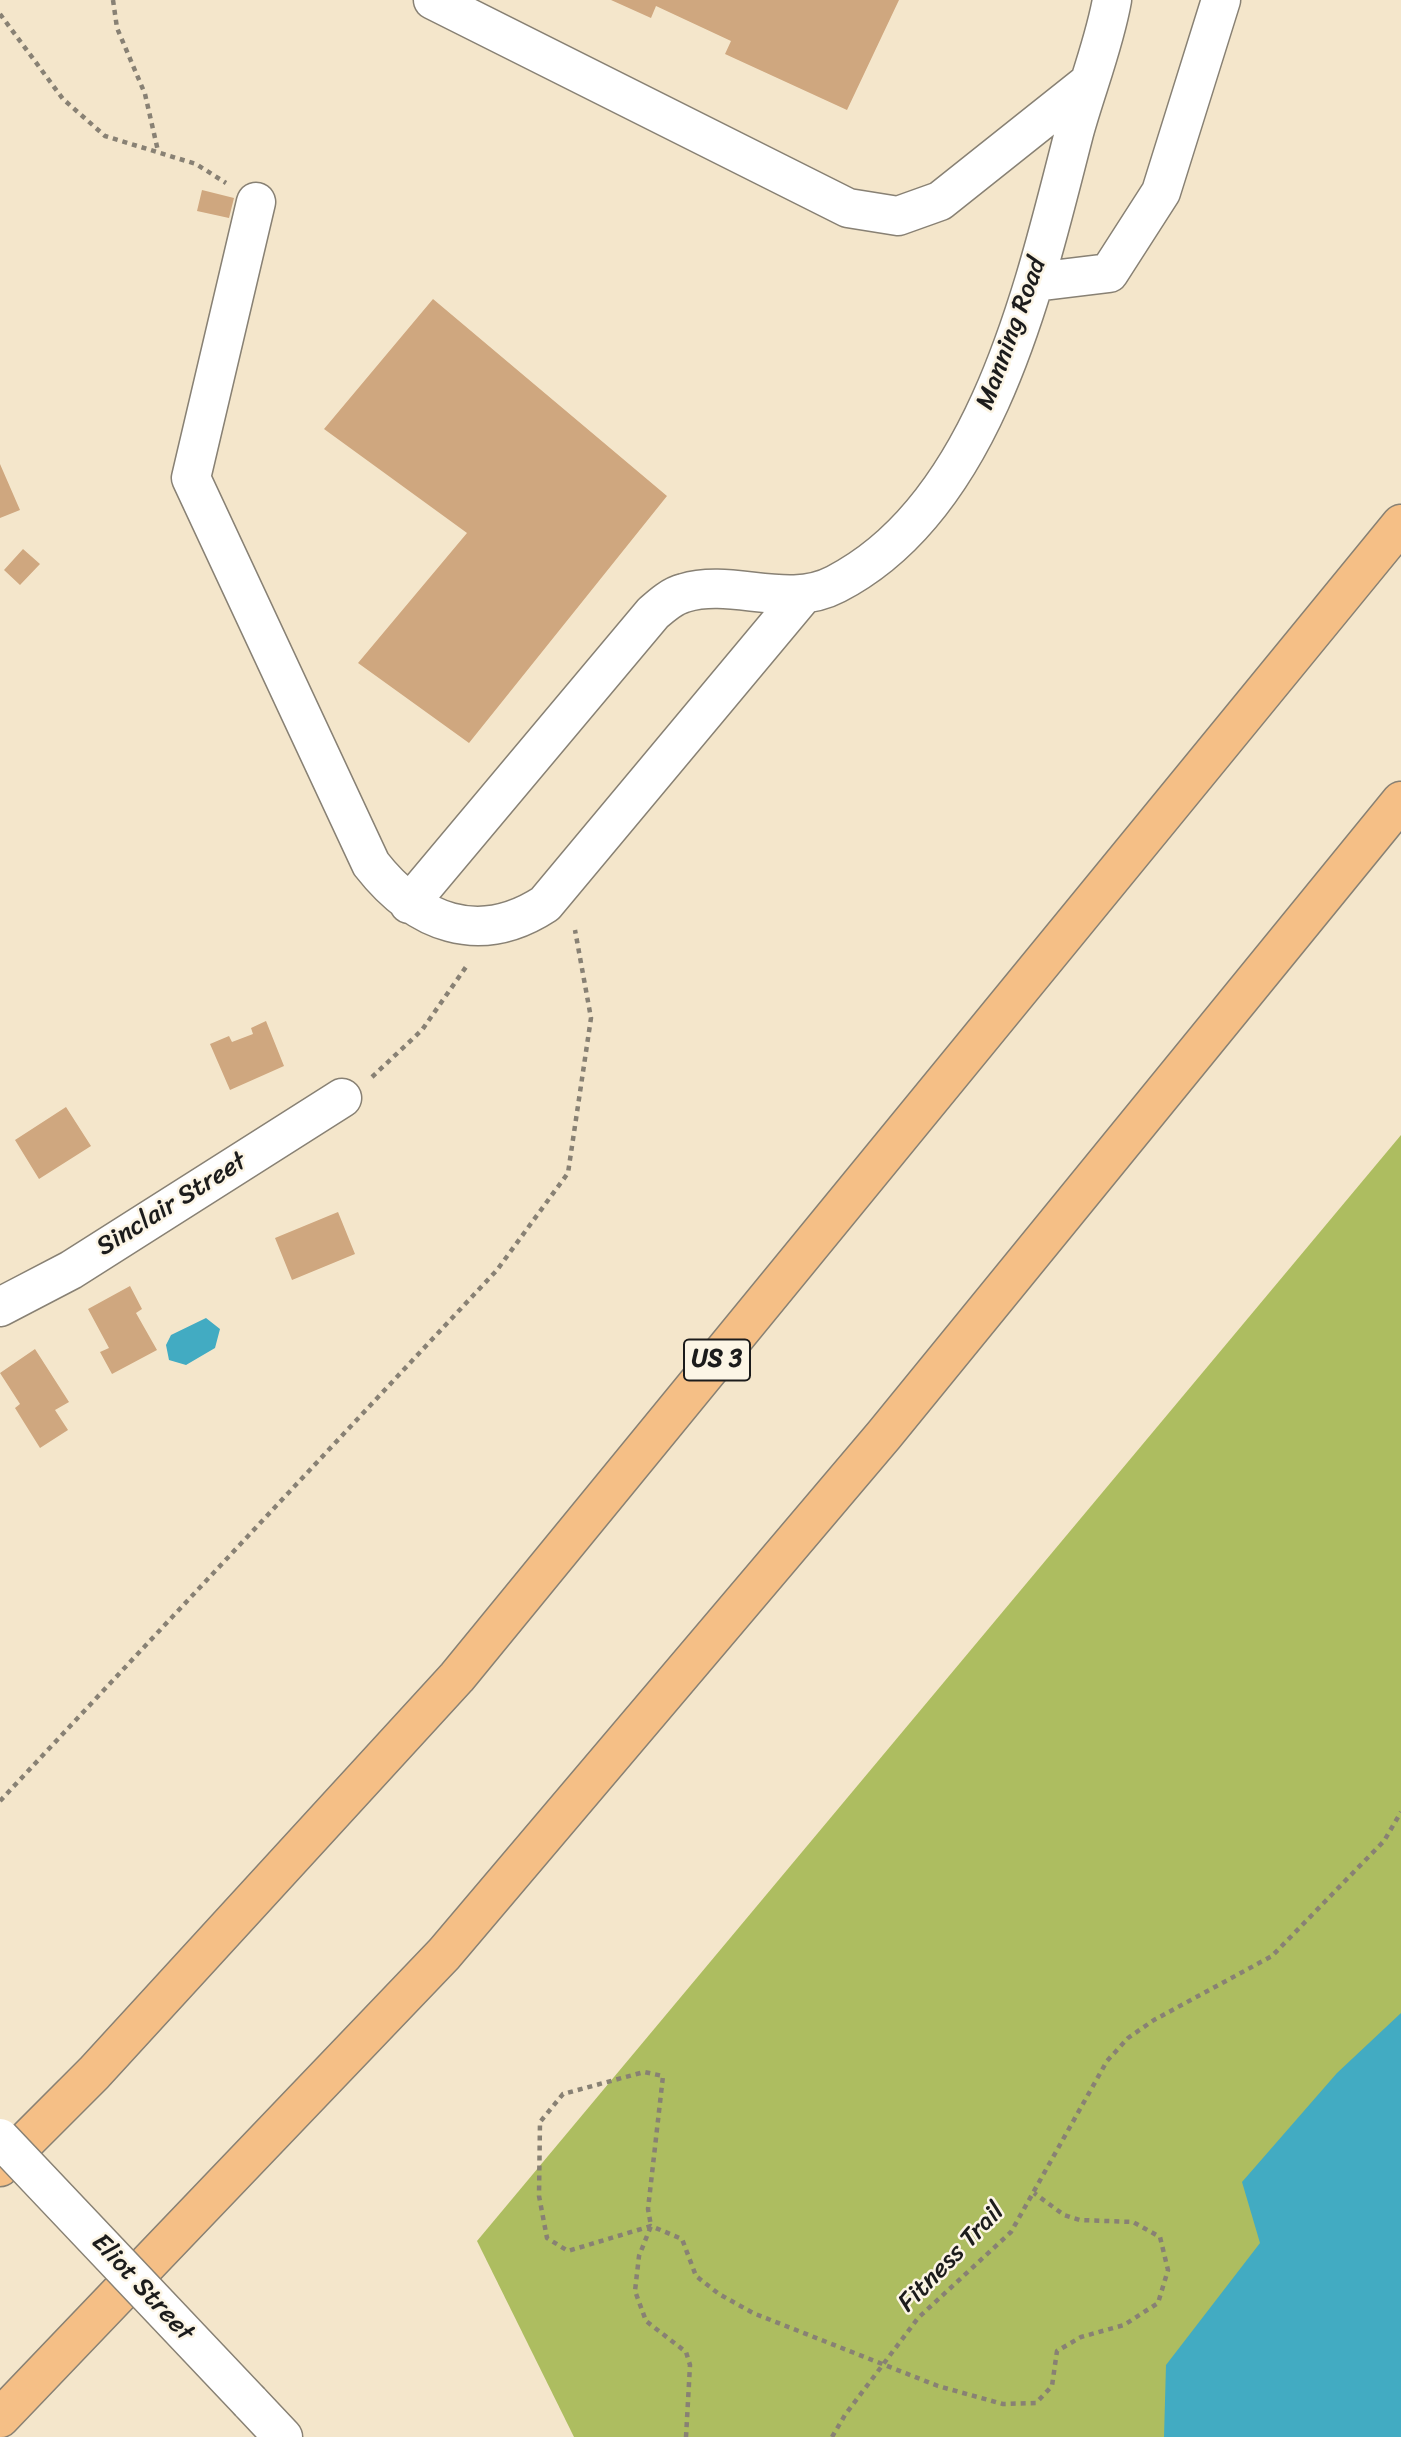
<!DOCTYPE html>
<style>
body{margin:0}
canvas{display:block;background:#f4e6cb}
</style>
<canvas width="1401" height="2437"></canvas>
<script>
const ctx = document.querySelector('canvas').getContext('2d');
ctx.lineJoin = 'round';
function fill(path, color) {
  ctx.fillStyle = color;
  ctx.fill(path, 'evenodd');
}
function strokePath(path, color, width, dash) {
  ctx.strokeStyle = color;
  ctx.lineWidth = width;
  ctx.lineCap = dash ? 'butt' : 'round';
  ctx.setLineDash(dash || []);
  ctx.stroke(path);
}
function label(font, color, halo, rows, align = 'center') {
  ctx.font = font + ' Sriracha,sans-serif';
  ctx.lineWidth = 5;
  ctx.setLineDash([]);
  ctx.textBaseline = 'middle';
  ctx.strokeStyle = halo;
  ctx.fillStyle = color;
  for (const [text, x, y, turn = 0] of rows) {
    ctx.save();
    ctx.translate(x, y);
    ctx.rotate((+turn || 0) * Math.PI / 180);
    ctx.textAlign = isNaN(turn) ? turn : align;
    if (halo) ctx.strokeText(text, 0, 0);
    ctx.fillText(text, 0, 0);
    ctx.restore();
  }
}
const green = new Path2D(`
 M1401,1135V2437H574L477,2241Z`);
const water = new Path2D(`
 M206,1318L220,1329L215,1348L186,1365L169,1360L166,1345L171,1335Z
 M1401,2013V2437H1164L1166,2365L1260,2243L1242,2182L1337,2073Z`);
const building = new Path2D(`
 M611,0H899L847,110L725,54L731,41L656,6L651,18Z
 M202,190L234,198L229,218L197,211Z
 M433,299L667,496L469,743L358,663L467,533L324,429Z
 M0,464L20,510L0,518Z
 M23,549L40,564L20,585L4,570Z
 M266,1021L284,1066L230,1090L210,1044L229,1036L232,1042L253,1034L251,1028Z
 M66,1107L91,1146L39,1179L15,1140Z
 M338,1212L355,1254L292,1280L275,1238Z
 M130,1286L142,1309L136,1313L157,1350L112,1374L100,1352L109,1348L88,1309Z
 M35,1349L69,1402L55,1410L68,1430L40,1448L15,1408L20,1404L0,1373Z`);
const path = new Path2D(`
 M113,0L117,28L145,94L158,151
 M0,14L63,99L105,136L196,164L226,183
 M372,1077L422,1030L468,964
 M0,1801L497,1270L568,1173L591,1018L575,930
 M686,2437L690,2365L686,2352L646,2321L635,2291L639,2256L651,2226L648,2209L663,2076L644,2072L563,2094L540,2122L539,2196L547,2238L568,2251L651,2226L682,2239L696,2276L719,2294L753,2313L938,2386L1003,2404L1036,2403L1052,2386L1057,2351L1081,2337L1124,2325L1158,2303L1168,2270L1160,2237L1133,2222L1080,2220L1064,2215L1034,2193
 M832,2437L845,2415L918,2318L1011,2232L1107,2061L1128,2038L1154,2020L1272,1956L1384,1841L1401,1812`);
const minor = new Path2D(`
 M433,0L848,208L898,216L940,201L1087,84
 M256,202L191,478L371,864C417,923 479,947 545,904L802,596
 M1035,282L1109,273L1161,192L1221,0
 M409,904L653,613C662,605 672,596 684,593C733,578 787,610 836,584C987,506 1035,284 1074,133C1086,89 1104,45 1112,0
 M0,1307L71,1270L342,1098
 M250,2402L283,2437`);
const highway = new Path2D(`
 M0,2167L94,2073L457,1677L1401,524
 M0,2418L444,1954L884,1435L1401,801`);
const minorBridge = new Path2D(`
 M0,2138L250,2402`);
const shields = [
 [717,1360,66]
];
const shieldNames = [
 ["US 3",717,1360]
];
const streetNames = [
 ["Manning Road",1012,334,-70],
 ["Sinclair Street",172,1205,-32],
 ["Fitness Trail",952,2258,-46],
 ["Eliot Street",142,2288,47]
];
fill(green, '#adbd60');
fill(water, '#42abc2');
fill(building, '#cfa77f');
strokePath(minor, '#888174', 41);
strokePath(highway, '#888174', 41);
strokePath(path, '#888174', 4.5, [5, 5]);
strokePath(minor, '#fff', 38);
strokePath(highway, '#f5bf86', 38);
strokePath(minorBridge, '#888174', 41, []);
strokePath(minorBridge, '#fff', 38);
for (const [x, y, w] of shields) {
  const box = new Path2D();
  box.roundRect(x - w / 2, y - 20.5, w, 41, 5);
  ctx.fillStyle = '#fcf5e5';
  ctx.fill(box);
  strokePath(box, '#1c1c1c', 2);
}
label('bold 24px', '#1c1c1c', null, shieldNames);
label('26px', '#1c1c1c', '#fcf5e5', streetNames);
</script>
